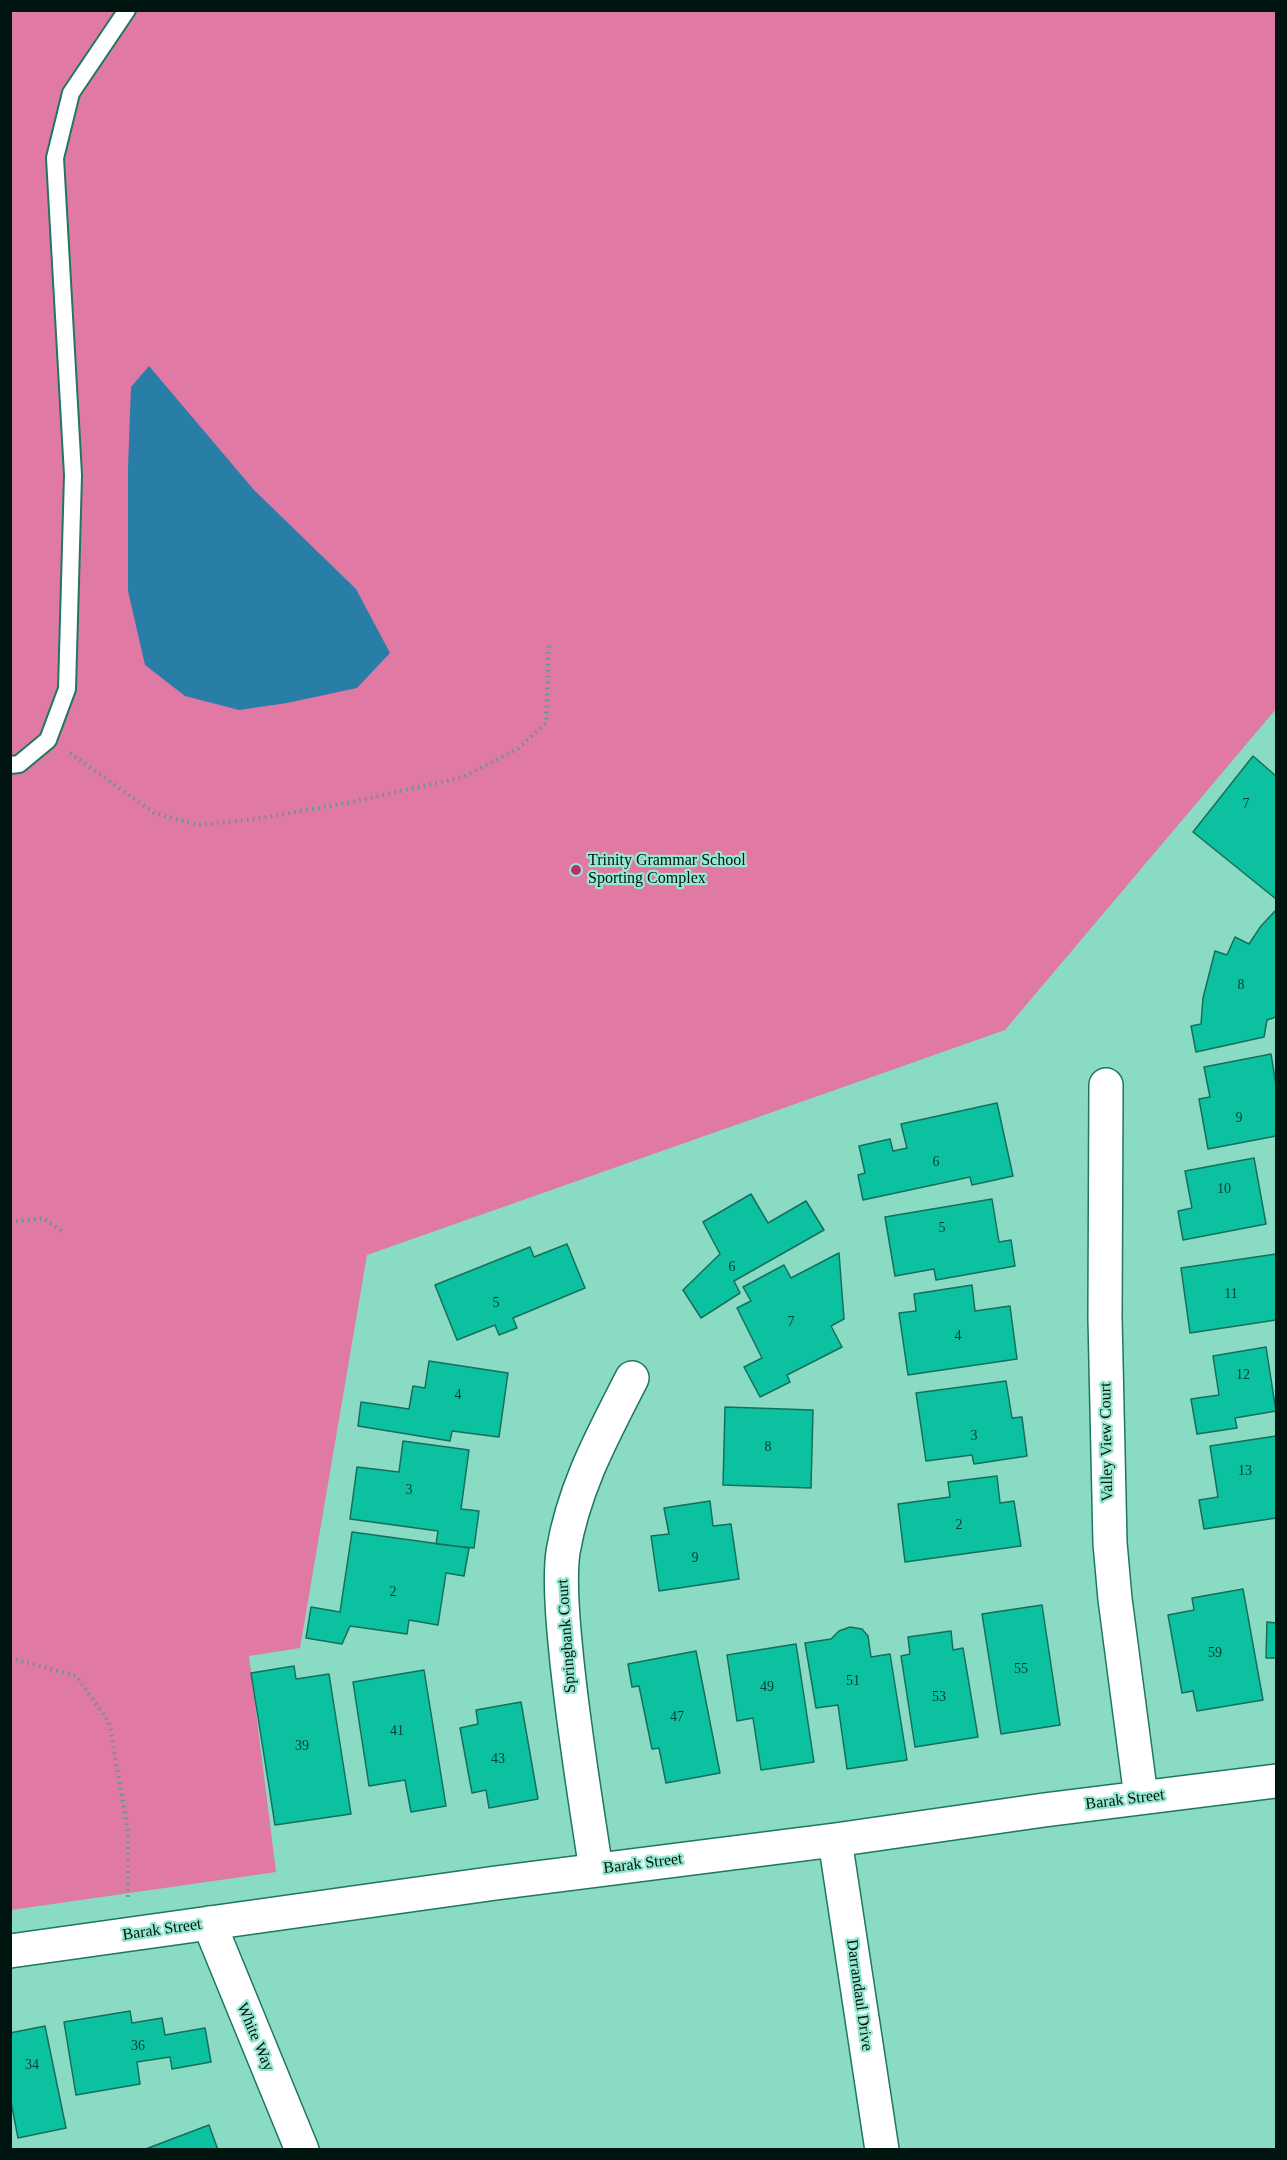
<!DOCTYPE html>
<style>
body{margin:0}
#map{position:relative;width:1287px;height:2160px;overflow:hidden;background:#8adbc4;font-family:"Times New Roman",serif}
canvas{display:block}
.frame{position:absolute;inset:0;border:12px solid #00150f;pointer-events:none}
</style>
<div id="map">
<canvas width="1287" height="2160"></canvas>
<div class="frame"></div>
</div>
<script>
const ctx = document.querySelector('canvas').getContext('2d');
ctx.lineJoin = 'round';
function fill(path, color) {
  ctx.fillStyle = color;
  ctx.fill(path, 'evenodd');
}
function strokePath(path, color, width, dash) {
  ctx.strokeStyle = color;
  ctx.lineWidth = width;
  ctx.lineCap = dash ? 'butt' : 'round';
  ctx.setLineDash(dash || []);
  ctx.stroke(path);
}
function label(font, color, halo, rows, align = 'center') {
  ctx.font = font + ' "Times New Roman",serif';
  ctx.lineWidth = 4.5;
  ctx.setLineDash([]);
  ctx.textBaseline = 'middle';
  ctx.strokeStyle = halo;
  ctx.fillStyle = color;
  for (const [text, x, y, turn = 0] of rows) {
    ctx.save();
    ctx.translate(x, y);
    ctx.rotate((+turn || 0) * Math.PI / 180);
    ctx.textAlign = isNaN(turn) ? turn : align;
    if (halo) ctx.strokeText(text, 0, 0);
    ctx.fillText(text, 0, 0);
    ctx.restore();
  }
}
const green = new Path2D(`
 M10,11H1276V709L1005,1030L367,1255L300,1648L249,1656L276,1872L11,1910Z`);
const water = new Path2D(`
 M149,366L254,490L356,589L390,653L357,688L287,703L239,710L185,696L145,665L128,591V468L131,387Z`);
const building = new Path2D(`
 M1253,756L1276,776V899L1193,832Z
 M1276,910V1017L1267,1020L1264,1037L1196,1052L1191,1026L1201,1024L1203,998L1215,951L1227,955L1235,937L1249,944L1261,926Z
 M1271,1054L1276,1085V1136L1208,1149L1199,1099L1210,1097L1204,1067Z
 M997,1103L1013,1176L972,1185L970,1177L863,1200L858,1175L865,1173L859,1146L890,1139L893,1151L907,1148L901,1124Z
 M1254,1158L1266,1224L1183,1240L1178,1211L1192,1208L1185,1171Z
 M751,1194L768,1223L806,1201L824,1230L734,1281L740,1293L701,1318L683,1290L720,1254L703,1222Z
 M992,1199L999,1242L1011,1240L1015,1266L936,1280L934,1269L895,1276L885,1217Z
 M567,1244L585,1288L513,1318L517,1328L499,1335L495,1325L457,1340L435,1285L530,1247L534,1257Z
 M839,1253L844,1319L831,1326L842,1347L787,1375L790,1382L760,1397L744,1367L762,1358L737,1308L751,1301L743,1287L784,1265L791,1278Z
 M1276,1254V1320L1190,1333L1181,1268Z
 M972,1285L975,1311L1010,1306L1017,1359L908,1375L899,1313L916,1311L914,1294Z
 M1266,1347L1276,1411L1235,1418L1237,1428L1197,1434L1191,1399L1219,1395L1213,1356Z
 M429,1361L508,1373L499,1437L452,1431L450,1441L358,1426L361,1402L409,1409L413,1386L425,1388Z
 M1006,1381L1012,1418L1022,1417L1027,1456L974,1464L972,1455L926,1461L916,1393Z
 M725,1407L813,1410L811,1488L723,1485Z
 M1276,1436V1518L1204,1529L1199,1500L1218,1497L1210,1446Z
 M403,1441L469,1450L461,1509L479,1511L474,1548L436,1544L438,1531L350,1519L357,1467L399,1472Z
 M997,1476L1000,1503L1014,1501L1021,1546L905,1562L898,1504L950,1497L948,1482Z
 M710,1501L713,1526L731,1524L739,1579L659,1591L651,1536L669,1534L664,1508Z
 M352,1532L469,1548L464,1576L446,1573L438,1625L409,1620L407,1634L350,1626L342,1644L306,1638L311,1607L340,1612Z
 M1243,1589L1263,1700L1197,1711L1193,1691L1182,1693L1168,1615L1194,1610L1192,1598Z
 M1042,1605L1060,1725L1001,1734L982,1614Z
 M1267,1622L1276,1623V1658H1266Z
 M850,1627L862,1629L868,1636L871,1657L890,1654L907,1760L847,1769L838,1705L816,1708L805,1643L831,1639L839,1631Z
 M951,1631L953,1650L963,1648L978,1737L915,1747L901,1656L910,1654L908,1637Z
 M796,1644L814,1762L761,1770L753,1718L737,1721L727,1655Z
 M696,1651L720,1773L666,1783L659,1748L652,1749L639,1686L632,1687L628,1664Z
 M294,1666L296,1679L329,1674L351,1814L275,1825L251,1673Z
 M424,1670L446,1806L411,1812L405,1780L369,1786L353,1682Z
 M521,1702L538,1799L489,1808L486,1790L472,1793L460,1728L478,1724L476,1710Z
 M130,2011L132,2023L162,2018L165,2035L205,2028L211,2062L172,2069L170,2057L137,2062L140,2084L76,2095L64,2022Z
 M45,2026L66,2128L18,2138L10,2097V2033Z
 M209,2125L218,2150H143Z`);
const path = new Path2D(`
 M70,753L154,813L198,825L255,819L352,802L463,777L519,748L546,723L549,642
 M10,1222L43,1218L62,1231
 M10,1658L76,1676L109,1722L128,1831V1898`);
const lane = new Path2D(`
 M10,765L19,764L48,740L67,689L73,475L55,158L71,93L127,10`);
const street = new Path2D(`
 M1106,1085L1105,1318L1110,1543L1115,1599L1141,1797
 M835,1840L882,2150
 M596,1870C585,1797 573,1725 566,1652C563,1623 559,1580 563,1552C574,1487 603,1435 632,1378
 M209,1923L302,2150
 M10,1951L496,1883L835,1840L1044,1810L1276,1781`);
const markers = [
 [576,870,6,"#b52f73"]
];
const numberNames = [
 ["7",1246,804],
 ["8",1241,985],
 ["9",1239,1118],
 ["6",936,1162],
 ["10",1224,1189],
 ["5",942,1228],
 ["6",732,1267],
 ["11",1231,1294],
 ["5",496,1303],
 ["7",791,1322],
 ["4",958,1336],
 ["12",1243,1375],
 ["4",458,1395],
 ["3",974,1436],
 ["8",768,1447],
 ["13",1245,1471],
 ["3",409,1490],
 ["2",959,1525],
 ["9",695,1558],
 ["2",393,1592],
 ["59",1215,1653],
 ["55",1021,1669],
 ["51",853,1681],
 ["49",767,1687],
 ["53",939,1697],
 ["47",677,1717],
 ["41",397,1731],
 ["39",302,1746],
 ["43",498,1759],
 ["36",138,2046],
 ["34",32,2065]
];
const poiNames = [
 ["Trinity Grammar School",588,861],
 ["Sporting Complex",588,879]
];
const streetNames = [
 ["Valley View Court",1107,1442,-91],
 ["Springbank Court",567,1636,-94],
 ["Barak Street",1125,1800,-7],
 ["Barak Street",643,1864,-7],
 ["Barak Street",162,1930,-8],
 ["Darrandaul Drive",859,1995,82],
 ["White Way",255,2037,67]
];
fill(green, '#e079a4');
fill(water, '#297ea7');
fill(building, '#0cc1a0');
strokePath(building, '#146f5c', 1.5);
strokePath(lane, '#1f7663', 20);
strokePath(street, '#1f7663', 36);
strokePath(path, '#5d9a88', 4, [1.5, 4.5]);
strokePath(lane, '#fff', 16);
strokePath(street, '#fff', 33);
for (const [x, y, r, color] of markers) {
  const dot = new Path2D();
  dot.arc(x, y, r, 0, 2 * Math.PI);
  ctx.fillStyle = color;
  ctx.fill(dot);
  strokePath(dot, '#97e8d1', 2);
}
label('14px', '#034033', null, numberNames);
label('16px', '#00150f', '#97e8d1', poiNames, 'left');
label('16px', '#00150f', '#97e8d1', streetNames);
</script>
